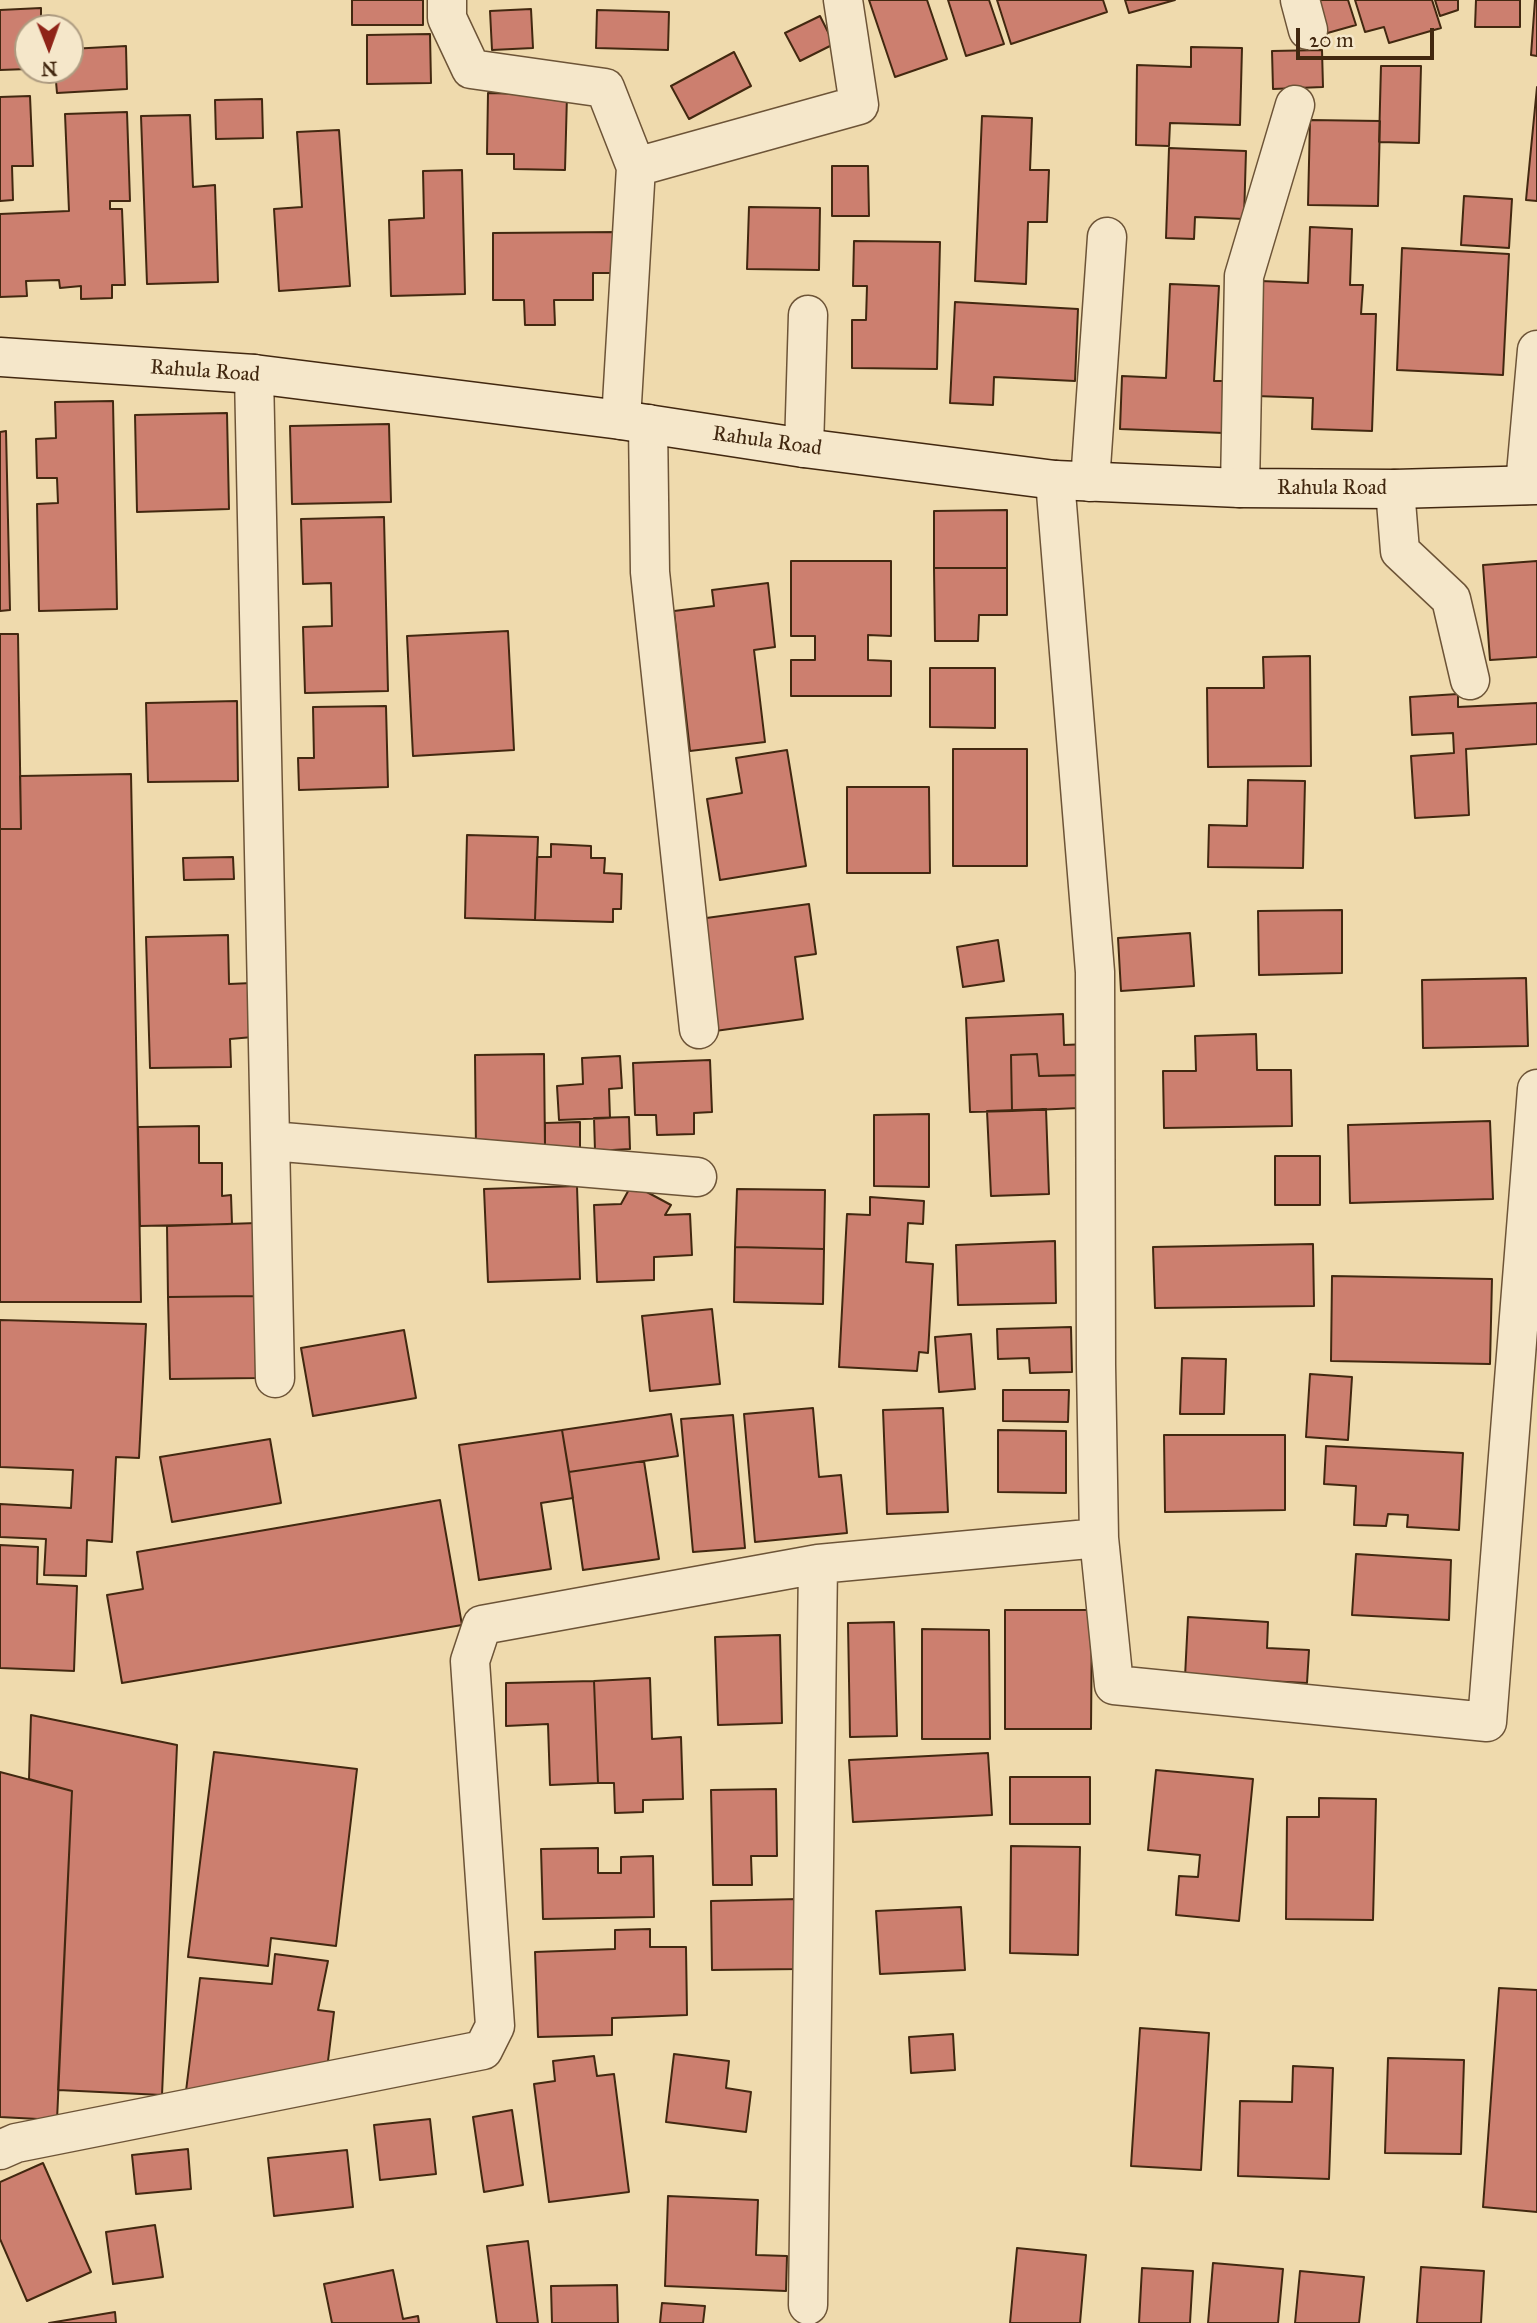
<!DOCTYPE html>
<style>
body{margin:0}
#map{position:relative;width:1537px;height:2323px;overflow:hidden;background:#efdaad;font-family:"IM FELL Great Primer",serif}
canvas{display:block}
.north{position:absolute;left:14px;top:14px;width:70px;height:70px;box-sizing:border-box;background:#f5e7ca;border:2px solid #ad9b80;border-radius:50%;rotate:179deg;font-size:19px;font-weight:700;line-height:28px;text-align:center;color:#422810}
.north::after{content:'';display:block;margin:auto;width:24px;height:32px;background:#8f2418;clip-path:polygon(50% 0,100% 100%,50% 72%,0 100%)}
.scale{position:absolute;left:1296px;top:28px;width:138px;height:32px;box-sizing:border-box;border:4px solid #422810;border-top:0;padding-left:9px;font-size:21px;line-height:24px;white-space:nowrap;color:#422810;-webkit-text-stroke:5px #f5e7ca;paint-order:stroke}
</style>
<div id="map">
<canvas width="1537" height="2323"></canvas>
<div class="north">N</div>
<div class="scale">20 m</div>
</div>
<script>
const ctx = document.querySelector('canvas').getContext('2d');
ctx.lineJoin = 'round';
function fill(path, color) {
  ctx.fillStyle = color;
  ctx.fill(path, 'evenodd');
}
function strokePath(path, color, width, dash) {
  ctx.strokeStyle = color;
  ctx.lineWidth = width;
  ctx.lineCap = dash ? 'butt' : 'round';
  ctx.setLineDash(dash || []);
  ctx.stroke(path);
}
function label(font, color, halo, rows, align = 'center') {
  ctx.font = font + ' "IM FELL Great Primer",serif';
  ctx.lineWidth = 6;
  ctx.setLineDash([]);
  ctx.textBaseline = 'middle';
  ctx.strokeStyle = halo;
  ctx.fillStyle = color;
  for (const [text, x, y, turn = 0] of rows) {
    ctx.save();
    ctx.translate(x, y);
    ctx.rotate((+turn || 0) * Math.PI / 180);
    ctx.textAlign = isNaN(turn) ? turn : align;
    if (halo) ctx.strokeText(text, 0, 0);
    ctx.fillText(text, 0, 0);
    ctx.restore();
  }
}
const building = new Path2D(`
 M352,0H423V25H352Z
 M869,0H927L947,59L895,77Z
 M948,0H989L1004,44L966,56Z
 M997,0H1103L1107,12L1011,44Z
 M1125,0H1175L1129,13Z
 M1313,0H1348L1356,25L1324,34Z
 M1355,0H1432L1441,28L1389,43L1384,27L1365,32Z
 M1435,0H1458V10L1440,16Z
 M1476,0H1520V27H1475Z
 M1535,0H1537V56L1531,55Z
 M41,8V28H28V69L0,70V10Z
 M531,9L533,48L492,50L490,11Z
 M597,10L669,12L668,50L596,48Z
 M820,16L834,44L800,61L785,33Z
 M430,34L431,83L367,84V35Z
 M126,46L127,89L57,93L55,70H70V49Z
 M1191,47L1242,48L1240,125L1170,123L1169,146L1136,145L1137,65L1191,67Z
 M1322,50L1323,87L1273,89L1272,51Z
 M734,52L751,86L689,119L671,86Z
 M1381,66H1421L1419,143L1379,142Z
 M1537,87V201L1526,200Z
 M488,93L567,95L565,170L514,169V154H487Z
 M30,96L33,166H12L13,200L0,201V97Z
 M262,99L263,138L216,139L215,100Z
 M127,112L130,201H110V209H122L125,285H112V298L81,299V286L60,288L59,280L26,281L27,296L0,297V214L69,211L65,114Z
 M190,115L193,187L215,185L218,282L147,284L141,116Z
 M982,116L1032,118L1030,170H1049L1047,222H1028L1026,284L975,281Z
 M1310,120L1380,121L1378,206L1308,205Z
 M339,130L350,286L279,291L274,209L302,207L297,132Z
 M1169,148L1246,151L1244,219L1195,217L1194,239L1166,238Z
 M832,166H868L869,216H832Z
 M462,170L465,294L391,296L389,220L424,218L423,171Z
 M1464,196L1512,199L1509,248L1461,245Z
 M749,207L820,208L819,270L747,269Z
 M1310,227L1352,229L1350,285H1363L1361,314H1376L1372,431L1312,429L1313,398L1256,396L1261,281L1308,283Z
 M618,232L619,273H593V300H554L555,325H525L524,300H493V233Z
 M854,241L940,242L937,369L852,368V320H866L867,286H853Z
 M1402,248L1509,254L1503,375L1397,370Z
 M1170,284L1219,286L1214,381H1227L1224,433L1120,429L1122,376L1166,378Z
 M955,302L1078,309L1075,381L994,377L993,405L950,403Z
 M113,401L117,609L39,611L37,504L58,503L57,478H37L36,439L56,438L55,402Z
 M227,413L229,509L137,512L135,415Z
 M389,424L391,502L292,504L290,426Z
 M6,431L10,610L0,611V432Z
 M1007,510V568H934V511Z
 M384,517L388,691L305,693L303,627L332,626L331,583L303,584L301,519Z
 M791,561H891V636L868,635V660L891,661V696H791V660H815V636H791Z
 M1537,561V657L1490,660L1483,565Z
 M934,568H1007V615H979L978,641H935Z
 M768,583L775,647L754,650L765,742L690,751L674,611L714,606L712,590Z
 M508,631L514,750L413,756L407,636Z
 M0,634H18L21,829H0Z
 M1310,656L1311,766L1208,767L1207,688H1264L1263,657Z
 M930,668H995V728L930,727Z
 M1458,694V707L1537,703V744L1466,749L1469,815L1415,818L1411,756L1454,753L1453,733L1412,735L1410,697Z
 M237,701L238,781L148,782L146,703Z
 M386,706L388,787L299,790L298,758H314L313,707Z
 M953,749H1027V866H953Z
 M787,750L806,866L720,880L707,799L742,793L736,758Z
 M131,774L141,1302H0V829H21L20,776Z
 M1248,780L1305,781L1303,868L1208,867L1209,825L1247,826Z
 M847,787H929L930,873H847Z
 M467,835L538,837L535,920L465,918Z
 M551,844L591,846V858H605L604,873L622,874L621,909H613V922L535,920L537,857H551Z
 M233,857L234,879L184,880L183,858Z
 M809,904L816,954L795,957L803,1019L715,1031L699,919Z
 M1342,910V973L1259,975L1258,911Z
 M1190,933L1194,986L1121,991L1118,938Z
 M228,935L229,984L252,983L253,1037L230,1039L231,1067L150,1068L146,937Z
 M998,940L1004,981L963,987L957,947Z
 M1526,978L1528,1046L1423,1048L1422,980Z
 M1063,1014L1064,1045L1088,1044L1089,1075L1039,1076L1037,1054L1011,1055L1012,1111L970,1112L966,1018Z
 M1256,1034L1257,1070H1291L1292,1126L1164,1128L1163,1071H1196L1195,1036Z
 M544,1054L545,1149L476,1151L475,1055Z
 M1037,1054L1039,1076L1078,1075L1079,1108L1012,1111L1011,1055Z
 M620,1056L622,1088L609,1089L610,1118L559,1120L557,1086L583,1084L582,1058Z
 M710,1060L712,1112L694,1113V1134L657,1135L656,1115H635L633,1063Z
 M1046,1109L1049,1194L991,1196L987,1111Z
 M929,1114V1187L874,1186V1115Z
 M629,1117L630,1149L595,1151L594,1118Z
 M1490,1121L1493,1199L1350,1203L1348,1125Z
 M580,1122V1149H545V1123Z
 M199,1126V1163H222V1196L231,1195L232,1224L140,1226L138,1127Z
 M1275,1156H1320V1205H1275Z
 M632,1184L671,1205L665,1215L690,1214L692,1255L654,1257V1280L597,1282L594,1205L621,1204Z
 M577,1186L580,1279L488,1282L484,1189Z
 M737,1189L825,1190L824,1249L735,1247Z
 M870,1197L924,1201L923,1224L908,1223L906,1262L933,1264L928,1353L919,1352L917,1371L839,1367L847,1214L870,1215Z
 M257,1223L258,1296L168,1297L167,1226Z
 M1055,1241L1056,1303L958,1305L956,1245Z
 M1313,1244L1314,1306L1155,1308L1153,1247Z
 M735,1247L824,1249L823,1304L734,1302Z
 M1332,1276L1492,1279L1490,1364L1331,1361Z
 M258,1296L260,1378L170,1379L168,1297Z
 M712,1309L720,1384L650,1391L642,1316Z
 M0,1320L146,1324L139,1458L116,1457L112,1542L87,1540L86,1576L44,1575L46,1539L0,1537V1504L71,1508L73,1470L0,1467Z
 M1071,1327L1072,1372L1030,1373L1029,1358L998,1359L997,1329Z
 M404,1330L416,1398L313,1416L301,1348Z
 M971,1334L975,1389L939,1392L935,1337Z
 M1182,1358L1226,1359L1224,1414H1180Z
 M1310,1374L1352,1377L1348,1440L1306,1437Z
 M1003,1390H1069L1068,1422L1003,1421Z
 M813,1408L819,1477L841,1475L847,1533L755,1542L744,1414Z
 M943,1408L948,1512L887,1514L883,1410Z
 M671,1414L678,1456L569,1472L562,1430Z
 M733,1415L745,1548L693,1552L681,1419Z
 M562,1430L573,1498L541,1503L551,1569L479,1580L459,1445Z
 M998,1430L1066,1431V1493L998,1492Z
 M1164,1435H1285V1510L1165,1512Z
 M270,1439L281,1503L172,1522L160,1457Z
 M1326,1446L1463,1453L1459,1530L1407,1527L1408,1515L1388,1514L1386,1526L1354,1525L1356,1486L1324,1484Z
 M644,1461L659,1559L583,1570L569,1472Z
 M440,1500L462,1625L122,1683L107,1595L143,1589L137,1552Z
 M0,1545L38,1547L37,1584L77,1586L74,1671L0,1668Z
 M1356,1554L1451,1560L1449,1620L1352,1615Z
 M1005,1610H1092L1091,1729H1005Z
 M1188,1617L1268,1622L1267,1648L1309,1650L1307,1683L1185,1677Z
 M894,1622L897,1736L850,1737L848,1623Z
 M922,1629L989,1630L990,1739H922Z
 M780,1635L782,1723L718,1725L715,1637Z
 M650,1678L652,1739L681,1737L683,1799L643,1800V1812L615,1813L614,1783H598L594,1681Z
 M594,1681L598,1783L550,1785L548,1724L506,1726V1683Z
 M31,1715L177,1745L162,2095L58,2090L72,1791L29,1779Z
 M214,1752L357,1769L336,1946L271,1938L268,1966L188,1957Z
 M988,1753L992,1815L853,1822L849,1760Z
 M1156,1770L1253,1779L1239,1921L1176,1915L1179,1876L1198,1877L1200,1855L1148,1850Z
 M0,1772L72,1791L57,2120L0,2117Z
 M1010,1777H1090V1824H1010Z
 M776,1789L777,1856H751L752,1885H713L711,1790Z
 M1319,1798L1376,1799L1373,1920L1286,1919L1287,1817H1319Z
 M1011,1846L1080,1847L1078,1955L1010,1953Z
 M598,1848V1873H621V1857L653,1856L654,1917L543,1919L541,1849Z
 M799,1899L800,1969L712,1970L711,1901Z
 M961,1907L965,1970L880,1974L876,1911Z
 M650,1929V1947H686L687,2015L612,2018V2035L538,2037L535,1952L615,1949V1930Z
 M275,1954L328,1961L318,2010L334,2012L327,2069L186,2091L200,1978L272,1984Z
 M1499,1988L1537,1990V2212L1483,2207Z
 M1140,2028L1209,2033L1201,2170L1131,2166Z
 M953,2034L955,2070L911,2073L909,2037Z
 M674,2054L729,2061L726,2088L751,2092L746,2132L666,2122Z
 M594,2056L597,2076L614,2074L629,2192L549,2202L534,2084L555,2081L553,2061Z
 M1388,2058L1464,2060L1461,2154L1385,2153Z
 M1293,2066L1333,2068L1329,2179L1238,2176L1240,2101L1292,2102Z
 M512,2110L523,2185L484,2192L473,2117Z
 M430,2119L436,2174L380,2180L374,2125Z
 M188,2149L191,2189L136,2194L132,2155Z
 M347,2150L353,2207L274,2216L268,2158Z
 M43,2163L91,2272L27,2301L0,2239V2182Z
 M668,2196L758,2200L756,2255L787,2256L786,2291L665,2286Z
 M155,2225L163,2277L113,2284L106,2232Z
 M528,2241L538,2323H497L487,2246Z
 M1017,2248L1086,2255L1080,2323H1010Z
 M1213,2263L1283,2269L1278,2323H1208Z
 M1421,2267L1484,2271L1481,2323H1417Z
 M1142,2268L1193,2271L1190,2323H1139Z
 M393,2270L403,2319L418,2316L419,2323H332L324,2284Z
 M1300,2271L1364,2277L1359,2323H1295Z
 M617,2285L618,2323H552L551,2286Z
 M662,2303L705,2306L703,2323H660Z
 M115,2312L116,2323H49Z`);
const street = new Path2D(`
 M447,0V18L471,69L605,88L636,167
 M1300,0L1308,30
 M254,374L275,1378
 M621,420L636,167L859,105L843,0
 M648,424L650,572L699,1029
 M804,448L808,315
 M1055,480L1095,972L1096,1365L1099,1538L1114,1685L1487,1722L1537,1089
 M1090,482L1107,237
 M1525,485L1537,350
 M1240,488L1244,276L1295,105
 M1395,489L1400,551L1451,599L1470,680
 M271,1141L697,1177
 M0,2150L16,2143L483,2050L495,2026L470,1661L482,1625L818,1564L1099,1538
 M808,2305L818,1564`);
const secondary = new Path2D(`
 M0,357L254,374L621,420L804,448L1055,480L1240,488L1395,489L1537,485`);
const streetNames = [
 ["Rahula Road",205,372,4],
 ["Rahula Road",767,442,8],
 ["Rahula Road",1332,489]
];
fill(building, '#cc7f6f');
strokePath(building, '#422810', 2);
strokePath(street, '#6d5437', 41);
strokePath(secondary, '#422810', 41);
strokePath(street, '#f5e7ca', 38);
strokePath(secondary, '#f5e7ca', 38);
label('21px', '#422810', '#f5e7ca', streetNames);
</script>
